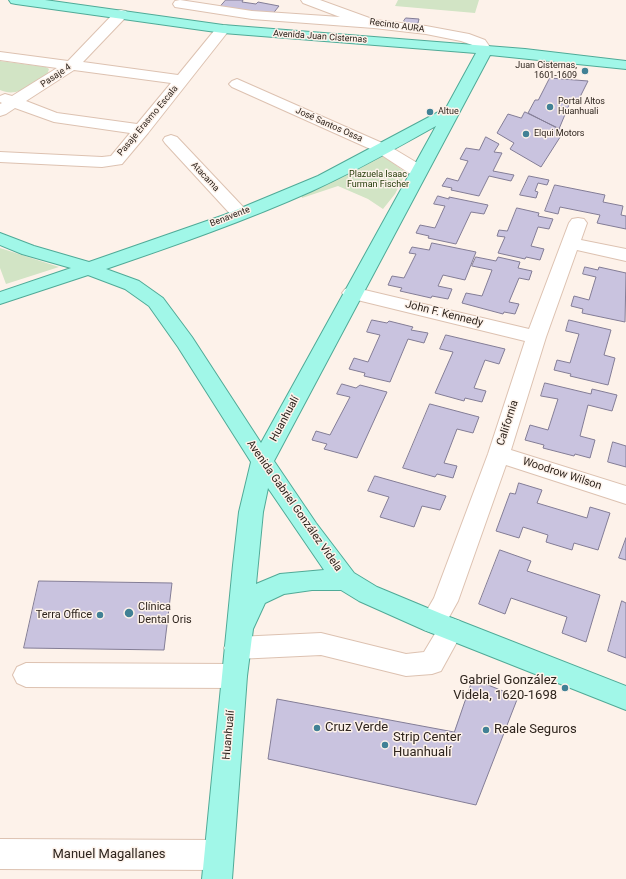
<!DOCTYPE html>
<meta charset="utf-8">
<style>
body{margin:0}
canvas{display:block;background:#fdf2ea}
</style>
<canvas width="626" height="879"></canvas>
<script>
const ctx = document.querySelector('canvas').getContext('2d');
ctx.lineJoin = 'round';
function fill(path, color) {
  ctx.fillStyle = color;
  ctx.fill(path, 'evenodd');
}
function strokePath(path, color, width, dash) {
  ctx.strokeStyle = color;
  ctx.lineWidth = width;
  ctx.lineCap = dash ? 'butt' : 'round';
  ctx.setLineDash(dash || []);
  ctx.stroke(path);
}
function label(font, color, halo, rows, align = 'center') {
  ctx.font = font + ' Roboto,sans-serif';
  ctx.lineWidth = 3;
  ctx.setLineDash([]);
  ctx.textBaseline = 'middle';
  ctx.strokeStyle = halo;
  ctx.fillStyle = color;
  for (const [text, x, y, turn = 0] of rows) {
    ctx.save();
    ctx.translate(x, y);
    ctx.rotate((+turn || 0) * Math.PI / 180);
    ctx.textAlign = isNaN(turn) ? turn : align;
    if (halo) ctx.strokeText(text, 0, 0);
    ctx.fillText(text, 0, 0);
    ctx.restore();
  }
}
const green = new Path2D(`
 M398,0H479L475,13L395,6Z
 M0,61L46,67L49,69L47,75C32,84 18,98 0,90Z
 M384,156L406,173L395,194L383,209L368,199L338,186L302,198L300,190L363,162Z
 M0,248L59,267L6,284L0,268Z`);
const building = new Path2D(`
 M226,0H243L242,2L256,4L258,2L279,6L271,16L220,7Z
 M406,18L419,19L418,23L415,25H406L404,21Z
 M550,78L588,81L578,101L571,100L559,129L528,113L535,100H538Z
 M525,112L564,131L541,167L510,149L514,143L497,133L508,114L521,118Z
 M486,137L499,144L494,152L502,153L493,171L514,175L511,181L489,176L479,196L451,190L452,188L442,186L447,178L458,181L468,161L460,159L466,148L479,150Z
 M529,176L549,180L547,185L538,183L535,191L538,192L536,198L520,195Z
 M555,185L605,195L603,202L623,206L621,215L626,216V229L597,223L600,215L560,207L558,214L545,211Z
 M438,196L449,199V197L488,205L484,214L471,212L456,244L428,238L429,236L416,233L420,225L435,228L445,206L434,204Z
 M517,208L539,213L538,216L553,219L549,229L538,227L531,246L544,249L540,260L526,257L525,259L498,253L505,237L497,236L499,230L507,231Z
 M432,243L476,252L465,280L443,275L438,286L452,289L448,299L432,296L431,298L400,291L402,288L388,285L392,276L404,278L416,254L409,253L412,247L429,250Z
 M476,257L496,261L498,257L520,262L518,268L532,271L529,280L519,278L509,302L519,304L515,314L504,312L503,314L462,303L466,293L482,296L492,270L472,266Z
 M585,267L598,270L599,267L626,273L625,322L582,313L583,309L571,306L574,296L589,300L596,277L583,274Z
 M372,320L387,323L389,321L413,327L411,330L428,333L424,343L408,339L390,382L364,376L365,373L349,369L354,358L368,362L380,335L367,332Z
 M569,320L611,330L604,355L615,358L608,385L570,376L571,374L554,370L557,360L570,363L579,334L566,331Z
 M446,335L505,349L499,364L485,360L474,388L486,391L482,402L465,398L464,401L435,393L453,352L440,349Z
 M545,383L591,394L592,389L617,395L612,411L588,405L580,436L595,440L590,458L575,454L574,456L543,448L544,445L525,440L530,425L548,430L558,399L541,396Z
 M342,384L356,388L360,385L387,392L357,458L324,449L327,444L312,440L316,431L330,435L350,397L337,394Z
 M430,404L479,417L473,433L457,429L444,463L457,466L453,478L437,474L435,477L403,468Z
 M613,442L626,446V467L608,462Z
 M375,476L446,496L440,510L422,506L414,527L380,517L389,497L368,491Z
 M519,483L542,490L537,503L587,518L590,507L610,513L598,550L574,543L572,550L546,542L548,535L523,527L519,538L496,531L510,493L515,494Z
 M626,538V560L619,558Z
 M500,550L531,561L527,571L600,595L586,642L562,633L567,617L511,598L505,614L479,604Z
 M39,581L172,583L164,650L24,648Z
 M622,601L626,603V658L608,651Z
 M473,679L518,697L476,805L268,759L277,699L454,732Z`);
const minor = new Path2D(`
 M180,0L252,11L340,17L303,3L301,0H320L375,20L426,26L469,34L485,40L492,50L490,53L485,54L480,53L475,46L461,41L426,34L374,28L252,19L175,7L173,4L175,1Z
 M121,10L126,11L128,14L126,17L83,62L178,75L218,26L223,25L228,26L230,29L148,133L122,164L102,167L0,162V152L102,157L111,156L130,133L54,122L15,108L6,114L0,116V104L2,103L0,102V96L5,94L12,96L57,68L0,60V52L68,61L116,11ZM74,70L171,83L137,124L57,113L26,101Z
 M237,79L389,146L424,167L426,171L424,175L418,176L412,175L377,152L232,87L229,84L232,81Z
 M171,135L177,137L246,210L249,214L246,218L240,219L234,218L165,143L163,140L165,137Z
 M578,218L584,219L587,223L581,240L626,249V261L577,250L546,337L511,450L626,486V504L506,465L458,601L448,619L451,618L460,621L464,629L441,671L432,674L406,676L321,655L237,659L228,656L224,648L228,640L237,637L321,633L406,654L424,652L436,632L433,633L424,630L420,622L434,598L488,454L525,341L345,297L342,293L345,289L352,287L529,329L569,223L572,219Z
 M26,663L234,664L243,668L247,676L243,684L234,688L26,687L17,683L13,675L17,667Z
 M0,839L218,840L229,845L233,855L229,865L218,870L0,869Z`);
const major = new Path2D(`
 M9,0H45L223,25L525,49L626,61V69L490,55L274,461L316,523L354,573L377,587L442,614L626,686V710L424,630L359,601L341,590H312L284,594L265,603L253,629L247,676L232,879H202L233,565L239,512L251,462L178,347L149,306L125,289L88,275L0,304V292L71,268L22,254L0,245V233L34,246L89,262L224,215L318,176L446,108L476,53L223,33L16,4L11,3ZM436,126L261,443L192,337L163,298L139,281L106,269C176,245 245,221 312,191C354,172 395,149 436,126ZM268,488L324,570L280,574L256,584L263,512Z`);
const markers = [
 [585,71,4,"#418195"],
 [550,107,4,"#418195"],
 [430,112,4,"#418195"],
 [526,134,4,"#418195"],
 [129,613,5,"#418195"],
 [100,615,4,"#418195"],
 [565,688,4,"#418195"],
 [317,728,4,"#418195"],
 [486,730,4,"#418195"],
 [385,745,4,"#418195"]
];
const farStreetnames = [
 ["Recinto AURA",397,26,8],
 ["Avenida Juan Cisternas",320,37,4],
 ["Pasaje 4",56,76,-34],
 ["Pasaje Erasmo Escala",148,121,-50],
 ["José Santos Ossa",329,125,24],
 ["Atacama",205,177,47],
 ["Benavente",230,217,-21]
];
const farPoinames = [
 ["Juan Cisternas,",577,66,"right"],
 ["1601-1609",577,76,"right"],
 ["Portal Altos",558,102],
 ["Huanhuali",558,112],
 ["Altue",438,112],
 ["Elqui Motors",534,134]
];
const farParknames = [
 ["Plazuela Isaac",378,175],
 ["Furman Fischer",378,185]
];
const streetNames = [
 ["John F. Kennedy",444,314,14],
 ["Huanhualí",285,419,-62],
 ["California",508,423,-72],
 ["Woodrow Wilson",562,474,18],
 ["Avenida Gabriel González Videla",294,506,55],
 ["Huanhualí",229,735,-85]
];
const poiNames = [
 ["Clínica",138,607],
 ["Dental Oris",138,620],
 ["Terra Office",92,615,"right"]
];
const nearPoinames = [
 ["Gabriel González",557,681,"right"],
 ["Videla, 1620-1698",557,696,"right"],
 ["Cruz Verde",325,728],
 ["Reale Seguros",494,730],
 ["Strip Center",393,738],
 ["Huanhualí",393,753]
];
const nearStreetnames = [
 ["Manuel Magallanes",109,855]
];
fill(green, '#d2e4c5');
fill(building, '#c9c3df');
strokePath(building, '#837d96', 1);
strokePath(minor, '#ddc2b1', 2);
strokePath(major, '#50aa97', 2);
fill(minor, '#fff');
fill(major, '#a1f7e8');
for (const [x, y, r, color] of markers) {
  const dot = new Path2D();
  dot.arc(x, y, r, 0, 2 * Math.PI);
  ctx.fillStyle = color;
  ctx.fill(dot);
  strokePath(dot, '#fdf2ea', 1.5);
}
label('9px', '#2e241d', '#fdf2ea', farStreetnames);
label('9px', '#2e241d', '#fdf2ea', farPoinames, 'left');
label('9px', '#1c3500', '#fdf2ea', farParknames);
label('11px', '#2e241d', '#fdf2ea', streetNames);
label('11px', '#2e241d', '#fdf2ea', poiNames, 'left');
label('13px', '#2e241d', '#fdf2ea', nearPoinames, 'left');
label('13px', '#2e241d', '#fdf2ea', nearStreetnames);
</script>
